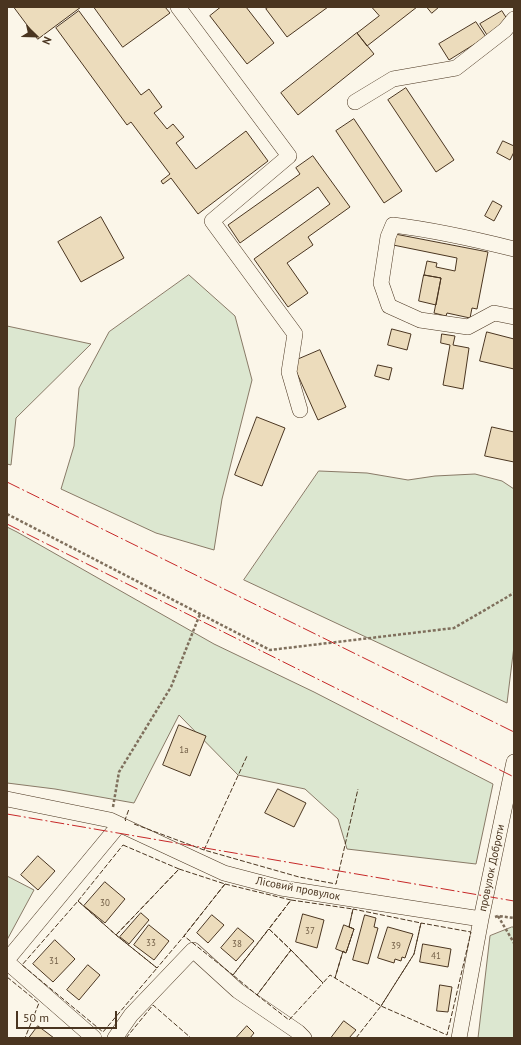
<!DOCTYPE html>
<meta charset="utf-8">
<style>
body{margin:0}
#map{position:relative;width:521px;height:1045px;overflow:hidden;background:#fbf6e9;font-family:"PT Sans",sans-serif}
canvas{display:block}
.frame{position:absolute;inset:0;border:8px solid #4a3520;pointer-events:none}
.north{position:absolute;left:16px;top:16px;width:40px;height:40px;-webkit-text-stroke:3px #fbf6e9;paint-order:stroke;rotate:113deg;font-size:11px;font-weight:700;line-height:16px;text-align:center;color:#4a3520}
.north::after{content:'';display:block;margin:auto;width:14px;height:18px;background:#4a3520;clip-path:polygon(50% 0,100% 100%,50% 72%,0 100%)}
.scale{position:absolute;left:16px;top:1011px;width:101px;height:18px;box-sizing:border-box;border:2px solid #4a3520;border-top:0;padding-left:5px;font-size:12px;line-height:14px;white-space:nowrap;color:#4a3520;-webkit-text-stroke:3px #fbf6e9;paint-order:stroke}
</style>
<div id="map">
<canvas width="521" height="1045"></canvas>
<div class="frame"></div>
<div class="north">N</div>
<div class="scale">50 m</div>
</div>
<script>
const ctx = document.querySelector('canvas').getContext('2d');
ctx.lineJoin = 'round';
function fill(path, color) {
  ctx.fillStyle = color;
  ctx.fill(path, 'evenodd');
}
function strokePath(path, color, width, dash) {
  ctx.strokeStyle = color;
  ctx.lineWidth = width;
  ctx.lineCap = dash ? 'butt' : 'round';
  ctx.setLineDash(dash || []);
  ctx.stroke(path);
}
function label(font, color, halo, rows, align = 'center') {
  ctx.font = font + ' "PT Sans",sans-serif';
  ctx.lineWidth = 3;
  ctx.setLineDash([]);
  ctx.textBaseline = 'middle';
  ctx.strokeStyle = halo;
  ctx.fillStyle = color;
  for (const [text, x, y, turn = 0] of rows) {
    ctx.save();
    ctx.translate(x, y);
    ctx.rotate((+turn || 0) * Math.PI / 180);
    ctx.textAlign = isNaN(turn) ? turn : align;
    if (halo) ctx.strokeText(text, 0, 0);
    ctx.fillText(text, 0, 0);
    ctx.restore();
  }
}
const green = new Path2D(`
 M189,275L235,316L252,380L222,499L214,550L156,533L61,489L74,446L79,388L109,332Z
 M7,326L91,344L16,418L11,465L7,464Z
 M319,471L367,473L408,480L435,476L475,474L502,481L514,489V646L507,703L244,580Z
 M7,527L17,532L214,644L314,692L493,784L476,864L347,849L338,819L305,789L238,775L179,715L134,803L55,789L7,783Z
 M7,876L34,890L7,940Z
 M512,927H514V1038H478L490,936Z`);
const building = new Path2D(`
 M14,7H81L38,39Z
 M94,7H165L170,13L123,47Z
 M221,7H246L274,43L247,64L210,16Z
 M269,7H328L287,37L266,9Z
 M372,7H417L367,46L357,33L379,16Z
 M427,7H439L432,13Z
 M79,11L141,95L149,89L162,107L154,113L167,129L173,124L184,137L176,143L196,169L246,131L268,161L198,214L171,178L163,184L161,181L170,174L131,122L127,125L56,28Z
 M502,11L509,22L487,35L480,24Z
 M476,22L486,37L449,60L439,44Z
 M357,33L374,54L298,115L281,93Z
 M406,88L454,160L436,172L388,100Z
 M354,119L402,191L384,203L336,131Z
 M503,141L514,146V152L510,160L497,153Z
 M313,156L350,207L308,237L313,245L287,263L308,293L288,307L254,259L330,204L318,187L240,243L228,225L300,174L296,168Z
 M493,201L502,206L494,221L485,216Z
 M101,217L124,258L81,282L58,242Z
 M395,234L488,252L477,309L472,308L470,318L447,313L446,316L434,313L441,278L424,275L427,261L437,263L436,267L455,271L457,258L393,245Z
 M424,275L441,278L436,305L419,301Z
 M392,329L411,334L407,350L388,345Z
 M487,332L514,339V369L480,361Z
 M442,334L455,336L453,345L469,348L463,389L443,385L450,345L441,343Z
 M320,350L346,407L318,420L292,362Z
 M378,365L392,368L389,380L375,376Z
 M257,417L285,428L262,486L235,475Z
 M492,427L514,432V462L485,456Z
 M179,725L206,736L190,776L163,765Z
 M278,789L306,803L294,827L265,813Z
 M38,856L55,871L38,890L21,875Z
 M105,882L125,899L105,923L84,906Z
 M141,913L149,920L129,944L120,937Z
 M303,914L324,920L317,948L296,942Z
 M212,915L224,925L208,943L197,933Z
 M365,915L376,918L374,927L378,928L368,964L353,960Z
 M149,925L169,941L154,960L134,945Z
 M344,925L354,929L346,953L336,949Z
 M388,927L413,934L405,958L402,957L401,961L395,959L394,963L378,958Z
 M238,928L254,941L236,961L221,948Z
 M55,940L75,959L53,982L33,964Z
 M423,944L451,949L448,967L420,962Z
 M88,965L100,975L79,1000L67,990Z
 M440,985L452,987L448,1012L437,1011Z
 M344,1021L356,1030L349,1038H331Z
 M38,1026L54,1038H29Z
 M247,1026L254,1033L250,1038H236Z`);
const path = new Path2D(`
 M7,514L270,650L454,628L514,593
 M113,807L119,772L171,687L200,614
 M498,916L514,943
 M495,917L498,916L514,918`);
const minor = new Path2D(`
 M178,7L289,156L212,221L295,334L289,372L300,410
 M355,102L393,79L456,68L505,30L514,19
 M514,249C474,239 434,230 393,225L388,237L381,283L389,306L420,320L468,327L494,313L514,317
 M7,799L110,820L224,873L281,888L481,919L459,1038
 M481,919L514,762
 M7,960L119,825
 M7,962L94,1038
 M115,1038L131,1015L193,950L238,991L298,1032L304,1038`);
const fence = new Path2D(`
 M126,821L125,820L129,809
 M134,824L204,850L299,877L336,884L358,789
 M123,845L179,869L116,935L78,901Z
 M204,850L247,756
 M179,869L225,884L184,936L157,968L116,935Z
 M225,884L291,900L233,975L184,936Z
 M291,900L353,909L349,927L354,929L346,953L343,951L335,978L330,975L323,983L291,950L269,929Z
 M78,901L116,935L157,968L103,1032L22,965Z
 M352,928L349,927L353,909L421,923L414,954L381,1006
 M269,929L291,950L257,995L233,975Z
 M291,950L323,983L289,1020L257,995Z
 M344,952L343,951L335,978L381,1006L447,1035L471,932L421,923L414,954L381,1006
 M7,977L39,1003L25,1038
 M126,1038L153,1005L191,1038
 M356,1038L381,1006L379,1005`);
const power = new Path2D(`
 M7,482L514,732
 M7,524L514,777
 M7,814L514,901`);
const numberNames = [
 ["1а",184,750],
 ["30",105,903],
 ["37",310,931],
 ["33",151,943],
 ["38",237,944],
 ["39",396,946],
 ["41",436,956],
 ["31",54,961]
];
const streetNames = [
 ["провулок Доброти",492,868,-78],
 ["Лісовий провулок",298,889,11]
];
fill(green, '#dce7d0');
strokePath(green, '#887966', 1);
fill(building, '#ecdcbc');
strokePath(building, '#4a3520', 1);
strokePath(minor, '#4a3520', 16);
strokePath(path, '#7f6f5c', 2.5, [3, 2]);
strokePath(minor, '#fbf6e9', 15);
strokePath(fence, '#4a3520', 1, [5, 2]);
strokePath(power, '#c62828', 1, [14, 3, 2, 3]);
label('9px', '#725f47', null, numberNames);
label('11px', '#4a3520', '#fbf6e9', streetNames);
</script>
